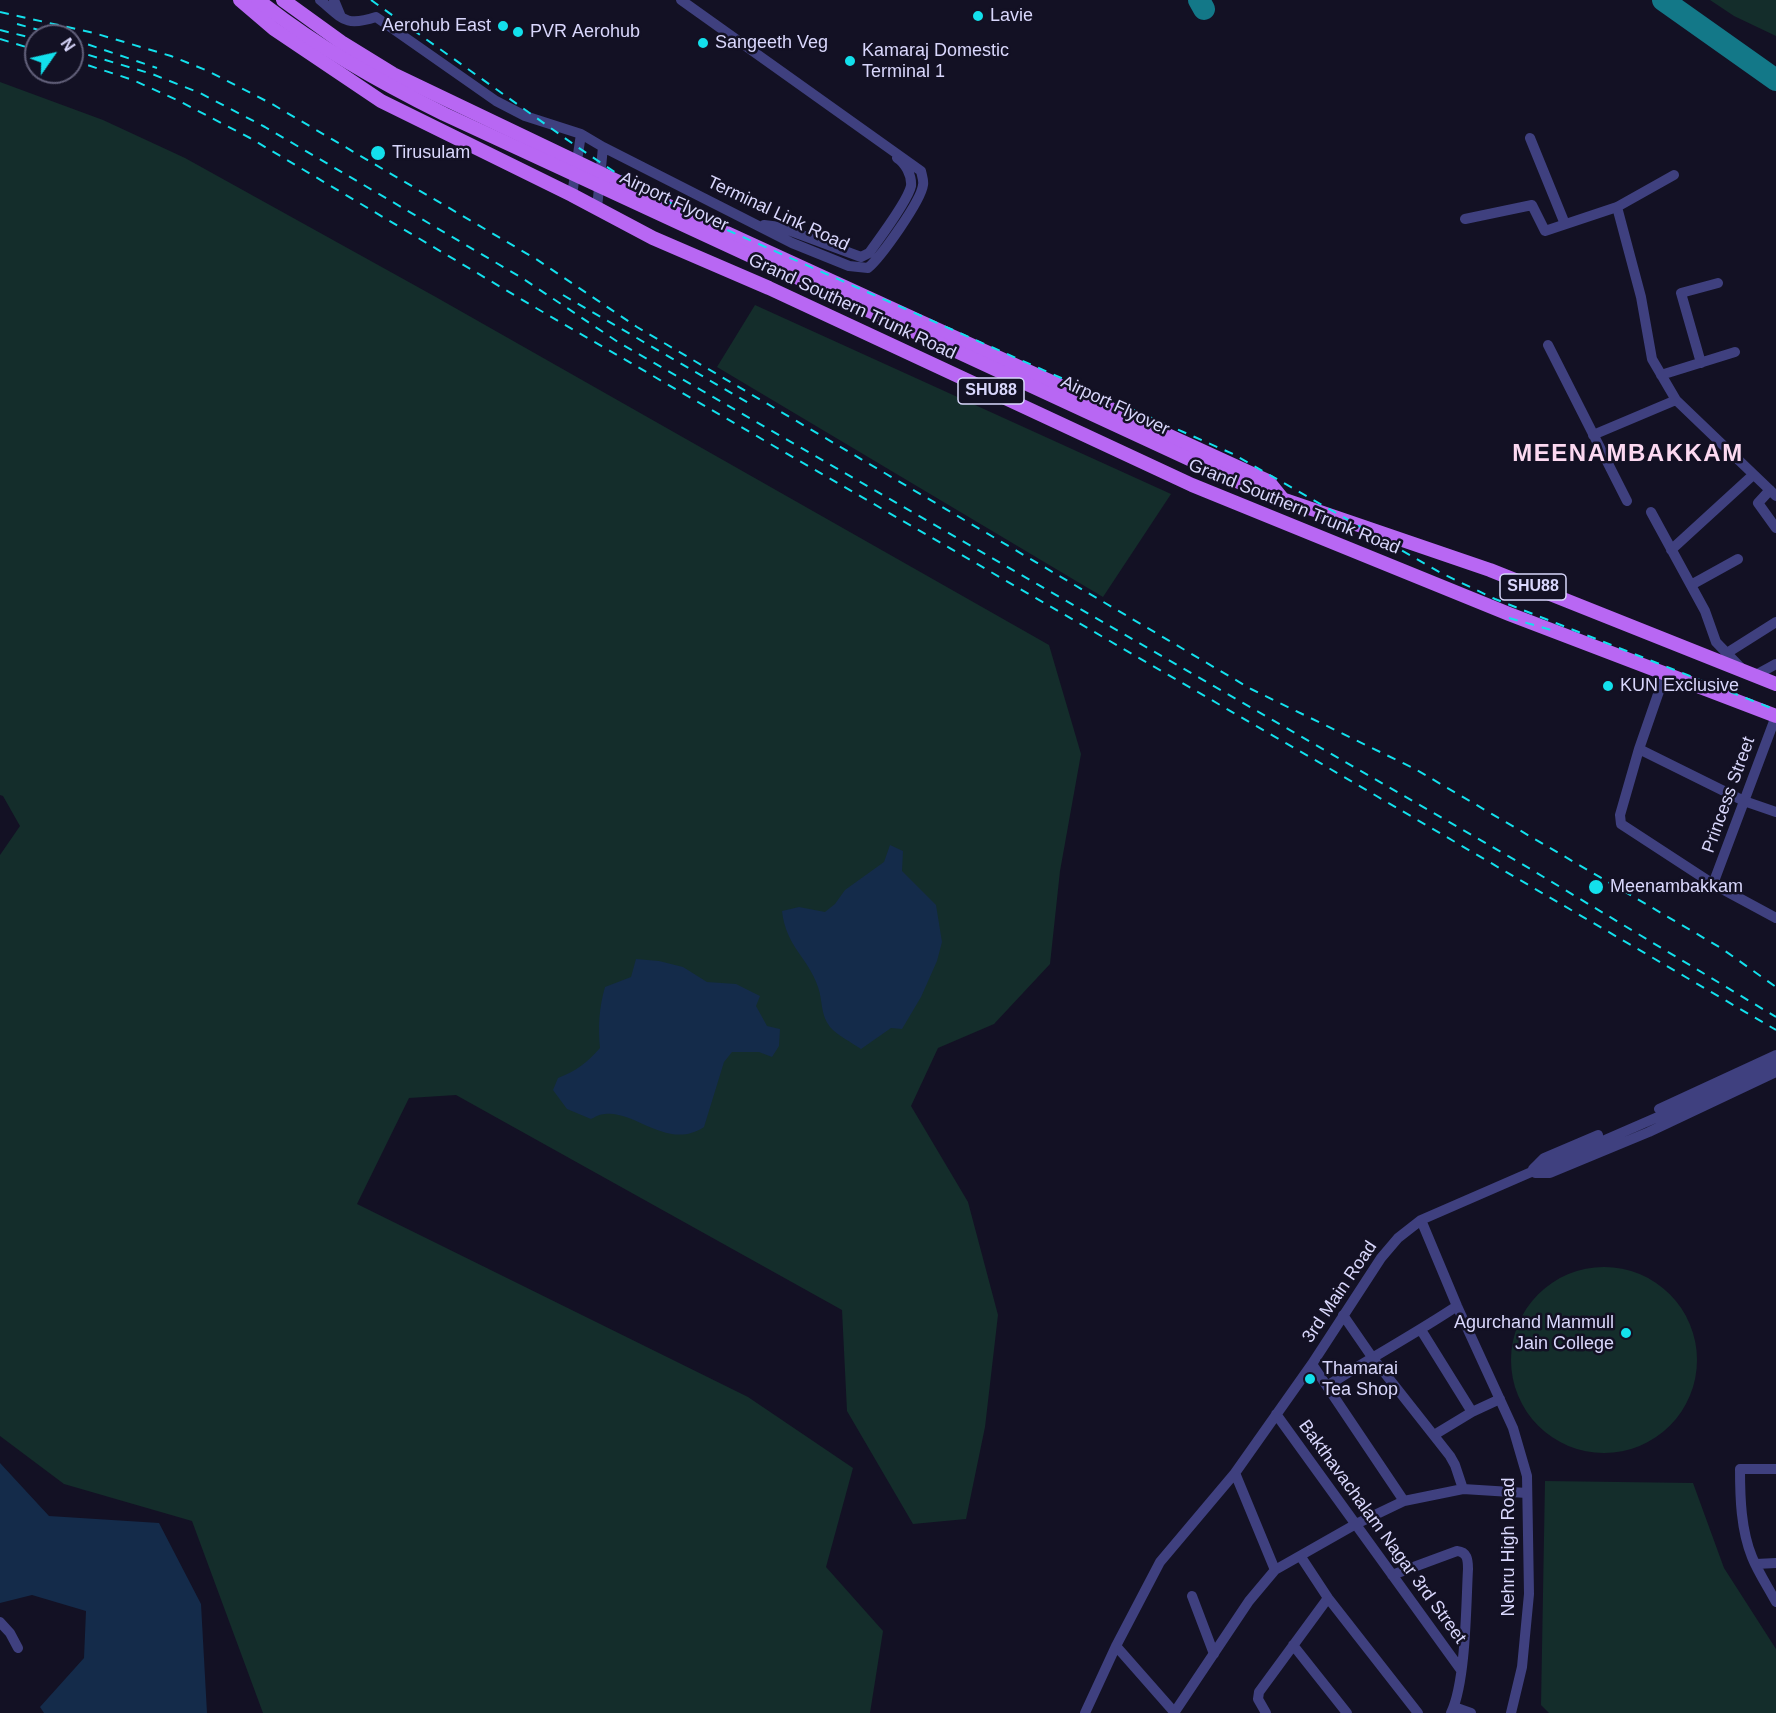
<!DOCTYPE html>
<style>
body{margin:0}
#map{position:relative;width:1776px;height:1713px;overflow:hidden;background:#131124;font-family:Helvetica,sans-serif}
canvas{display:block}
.north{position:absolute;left:24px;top:24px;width:60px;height:60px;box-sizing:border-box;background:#131124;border:2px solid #62607a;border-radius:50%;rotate:56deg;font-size:16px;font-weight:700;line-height:24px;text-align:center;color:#d9d7fc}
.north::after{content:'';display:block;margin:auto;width:21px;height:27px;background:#13e0ec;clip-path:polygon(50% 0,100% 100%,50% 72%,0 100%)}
</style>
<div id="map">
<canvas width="1776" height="1713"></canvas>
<div class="north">N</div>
</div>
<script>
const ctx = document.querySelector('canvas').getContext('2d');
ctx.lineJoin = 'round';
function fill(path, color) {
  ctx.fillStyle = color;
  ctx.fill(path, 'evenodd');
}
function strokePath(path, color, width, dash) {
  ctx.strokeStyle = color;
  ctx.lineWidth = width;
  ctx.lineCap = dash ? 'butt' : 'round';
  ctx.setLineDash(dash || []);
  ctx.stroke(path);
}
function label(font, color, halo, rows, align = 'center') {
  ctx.font = font + ' Helvetica,sans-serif';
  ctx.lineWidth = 5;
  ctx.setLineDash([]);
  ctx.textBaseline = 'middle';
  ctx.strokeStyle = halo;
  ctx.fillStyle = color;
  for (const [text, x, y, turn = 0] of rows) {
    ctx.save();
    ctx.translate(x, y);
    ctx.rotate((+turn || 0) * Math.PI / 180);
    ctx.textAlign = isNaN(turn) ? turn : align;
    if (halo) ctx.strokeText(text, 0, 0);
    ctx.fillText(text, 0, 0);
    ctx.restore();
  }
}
const green = new Path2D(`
 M1710,0H1776V36L1734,16Z
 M0,82L103,120L185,158L434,296L1049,645L1081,754L1060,871L1050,964L994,1024L938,1048L911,1106L968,1202L998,1315L985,1427L966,1519L913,1524L847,1411L842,1310L456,1095L409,1098L357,1204L748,1397L853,1468L826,1567L883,1631L870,1713H263L192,1521L64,1484L0,1436V855L20,826L3,796L0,795Z
 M755,305L1171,494L1103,597L717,367Z
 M1511 1360a93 93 0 1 1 186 0a93 93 0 1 1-186 0Z
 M1545,1481L1693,1483L1724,1568L1776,1649V1713H1549L1541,1705Z`);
const water = new Path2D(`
 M890,845L903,851L902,871L936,905L942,942L937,961L921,997L902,1029L891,1028L861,1049C851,1042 838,1036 830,1027C820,1014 823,1001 818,987C808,957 786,947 782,911L799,907L825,912L835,904L845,890L884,862Z
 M636,959L659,961L683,967L707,982L736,984L760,996L756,1006L767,1026L780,1029L779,1046L772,1057L759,1052H732L724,1062L704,1127C668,1151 635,1110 605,1114C600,1114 595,1117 591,1119L567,1109L553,1090L558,1078C576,1071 587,1063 600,1048C598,1026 599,1008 605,987L631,977Z
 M0,1463L49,1516L159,1523L201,1604L207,1713H44L40,1707L84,1658L86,1611L32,1595L0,1603Z`);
const taxiway = new Path2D(`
 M1199,0L1204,9
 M1663,0L1776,80`);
const minor = new Path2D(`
 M320,0C343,19 345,27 376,17L496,101L525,116L581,134L603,147L792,243L849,266L868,268C881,257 921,201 923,185C924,181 922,176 921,171L681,0
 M334,0L341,17
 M1530,138L1565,224
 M572,195L581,134
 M1617,207L1641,297L1652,359L1676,400L1776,496
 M597,208L603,147
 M1465,219L1532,205L1545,231L1617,207L1674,175
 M764,225L780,227L861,257L869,253C879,239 908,201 911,186C912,175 905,163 897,158
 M1548,345L1627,501
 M1701,363L1681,293L1718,283
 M1661,375L1735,352
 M1593,435L1676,400
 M1770,490L1758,503L1776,528
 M1651,512L1705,611L1716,642L1743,670
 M1671,550L1753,475
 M1691,585L1738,559
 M1727,653L1776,622
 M1665,674L1639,749L1620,815L1621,824L1713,884L1776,918
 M1756,675L1776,664
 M1639,749L1744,801L1776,812
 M1713,884L1776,716
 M1659,1109L1776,1055
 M1533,1169L1544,1158L1598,1135
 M1535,1173H1550L1649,1132L1776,1072
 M1421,1220L1457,1306L1513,1428L1527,1476L1529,1594L1522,1667L1511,1713
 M1343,1315L1372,1357L1450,1456L1455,1465L1463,1489
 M1421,1330L1472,1412
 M1312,1364L1404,1501
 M1327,1386C1370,1358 1415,1334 1457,1306
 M1276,1414L1461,1670
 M1434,1435L1472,1412L1500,1399
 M1776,1469H1740C1740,1498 1741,1530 1752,1557C1758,1572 1768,1587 1776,1602
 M1235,1473L1275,1570
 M1301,1557L1328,1598L1418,1713
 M1756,1564L1776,1563
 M1392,1575L1457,1551C1467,1552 1468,1559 1468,1569C1466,1605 1466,1682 1451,1713
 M1192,1596L1214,1654
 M0,1622L10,1633L18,1648
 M1293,1645L1347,1713
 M1116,1646L1175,1713
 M1454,1707L1471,1713
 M1085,1713L1116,1646L1160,1562L1235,1473L1312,1364L1381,1258L1398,1238L1421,1220L1683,1106L1776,1063
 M1174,1713L1249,1601L1275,1570L1356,1524L1404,1501L1463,1489L1527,1493
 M1266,1713L1258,1699L1259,1692L1328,1598`);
const major = new Path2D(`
 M240,0L274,29L381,101L572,195L653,238L769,288L1192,485L1509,614L1776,716
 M283,0L341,42L393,74L692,217L1268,481L1285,502
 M1256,490L1490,570L1776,684`);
const rail = new Path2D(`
 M371,0L576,146L619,175L691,214L1233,454L1441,573L1495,599L1776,710
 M0,12L94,33L171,56L208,71L272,104L536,259L637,327L1251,689L1415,769L1721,948L1776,987
 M17,24L61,36
 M0,30L36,39
 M0,39L36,50
 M72,39L157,68
 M72,50L152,74L200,93L265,127L522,278L618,342L1522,864L1776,1017
 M72,60L133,80L179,101L250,138L536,308L1339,774L1776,1030
 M563,295L752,405
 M1509,618L1555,631`);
const majorBridge = new Path2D(`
 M258,0C316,46 378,81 444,114L1256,490`);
const markers = [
 [978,16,6,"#13e0ec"],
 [503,26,6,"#13e0ec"],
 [518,32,6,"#13e0ec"],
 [703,43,6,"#13e0ec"],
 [850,61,6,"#13e0ec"],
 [378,153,8,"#13e0ec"],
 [1608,686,6,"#13e0ec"],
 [1596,887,8,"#13e0ec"],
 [1626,1333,6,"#13e0ec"],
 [1310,1379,6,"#13e0ec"]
];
const shields = [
 [991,391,66],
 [1533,587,66]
];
const shieldNames = [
 ["SHU88",991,391],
 ["SHU88",1533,587]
];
const poiNames = [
 ["Lavie",990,16],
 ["Aerohub East",491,26,"right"],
 ["PVR Aerohub",530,32],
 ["Sangeeth Veg",715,43],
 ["Kamaraj Domestic",862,51],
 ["Terminal 1",862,72],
 ["Tirusulam",392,153],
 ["KUN Exclusive",1620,686],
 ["Meenambakkam",1610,887],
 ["Agurchand Manmull",1614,1323,"right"],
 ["Jain College",1614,1344,"right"],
 ["Thamarai",1322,1369],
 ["Tea Shop",1322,1390]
];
const streetNames = [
 ["Airport Flyover",674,202,25],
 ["Terminal Link Road",778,214,25],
 ["Grand Southern Trunk Road",852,307,25],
 ["Airport Flyover",1115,406,25],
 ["Grand Southern Trunk Road",1294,507,22],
 ["Princess Street",1729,795,-70],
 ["3rd Main Road",1340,1292,-56],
 ["Bakthavachalam Nagar 3rd Street",1382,1532,54],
 ["Nehru High Road",1509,1547,-90]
];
const districtNames = [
 ["MEENAMBAKKAM",1628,454]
];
fill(green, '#142d2b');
fill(water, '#142b4a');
strokePath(taxiway, '#137888', 22);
strokePath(minor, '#3f407f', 10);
strokePath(major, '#b867f3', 14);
strokePath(rail, '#13e0ec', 2, [9, 8]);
strokePath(majorBridge, '#b867f3', 14);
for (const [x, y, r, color] of markers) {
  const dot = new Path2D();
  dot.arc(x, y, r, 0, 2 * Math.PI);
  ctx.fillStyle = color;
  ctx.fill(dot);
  strokePath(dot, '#131124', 2);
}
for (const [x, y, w] of shields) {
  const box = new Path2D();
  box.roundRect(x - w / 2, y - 13, w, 26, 4.5);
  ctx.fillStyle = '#131124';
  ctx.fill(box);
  strokePath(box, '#d9d7fc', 1.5);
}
label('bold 16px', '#d9d7fc', null, shieldNames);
label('18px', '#d9d7fc', '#131124', poiNames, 'left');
label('18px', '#d9d7fc', '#131124', streetNames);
ctx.letterSpacing = '1.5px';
label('bold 24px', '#fcd9f1', '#131124', districtNames);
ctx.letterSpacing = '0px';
</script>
